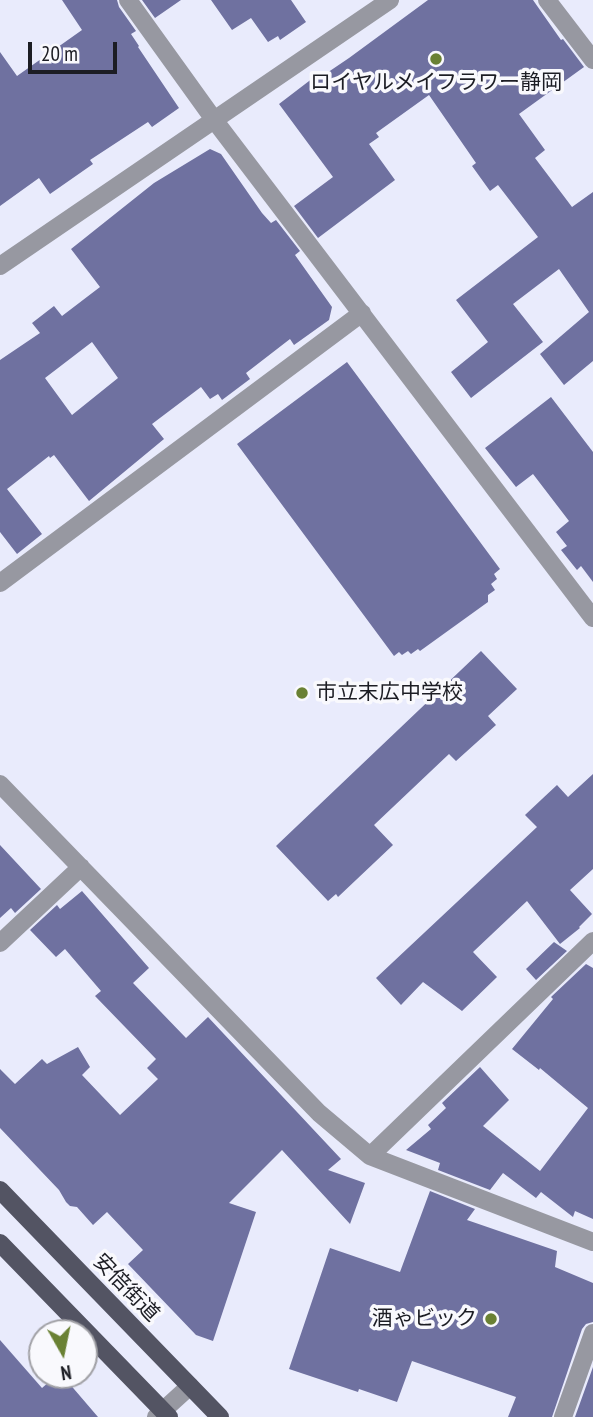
<!DOCTYPE html>
<html>
<head>
<meta charset="utf-8">
<style>
	body { margin:0 }
	#map { position:relative; width:593px; height:1417px; overflow:hidden; background:#e9ebfc; font-family:"PT Sans Narrow",sans-serif }
	canvas { display:block }
	.north { position:absolute; left:28px; top:1319px; width:70px; height:70px; box-sizing:border-box; background:#f9f9fd; border:2px solid #a1a1a6; border-radius:50%; rotate:171deg; font-size:19px; font-weight:700; line-height:28px; text-align:center; color:#1c1d24 }
	.north::after { content:''; display:block; margin:auto; width:24px; height:32px; background:#6a8134; clip-path:polygon(50% 0,100% 100%,50% 72%,0 100%) }
	.scale { position:absolute; left:28px; top:42px; width:89px; height:32px; box-sizing:border-box; border:4px solid #1c1d24; border-top:0; padding-left:9px; font-size:21px; line-height:24px; white-space:nowrap; color:#1c1d24; -webkit-text-stroke:5px #f9f9fd; paint-order:stroke }
</style>
</head>
<body>
<div id="map">
<canvas width="593" height="1417"></canvas>
<div class="north">N</div>
<div class="scale">20 m</div>
</div>
<script>
const c = document.querySelector('canvas').getContext('2d');
c.lineJoin = 'round';
function paint(path, color) {
  c.fillStyle = color;
  c.fill(path, 'evenodd');
}
function toPath(rows) {
  const path = new Path2D();
  for (const r of rows) {
    path.moveTo(r[0], r[1]);
    for (let i = 2; i < r.length; i += 2) path.lineTo(r[i], r[i + 1]);
  }
  return path;
}
function trace(path, color, width, dash) {
  c.strokeStyle = color;
  c.lineWidth = width;
  c.lineCap = dash ? 'butt' : 'round';
  c.setLineDash(dash || []);
  c.stroke(path);
}
function drawText(font, color, halo, rows, align = 'center') {
  c.font = font + ' "PT Sans Narrow","Noto Sans JP",sans-serif';
  c.lineWidth = 7;
  c.setLineDash([]);
  c.textBaseline = 'middle';
  c.strokeStyle = halo;
  c.fillStyle = color;
  for (const [text, x, y, turn = 0] of rows) {
    c.save();
    c.translate(x, y);
    c.rotate((+turn || 0) * Math.PI / 180);
    c.textAlign = isNaN(turn) ? turn : align;
    if (halo) c.strokeText(text, 0, 0);
    c.fillText(text, 0, 0);
    c.restore();
  }
}
const building = toPath([
	[62,0,117,0,119,7,136,31,131,34,139,46,138,47,179,108,152,127,148,122,90,160,93,164,50,194,39,178,0,206,0,52,17,76,82,30],
	[142,0,181,0,155,18],
	[211,0,291,0,306,22,280,40,278,36,268,42,251,18,232,30],
	[428,0,533,0,561,40,563,39,584,67,519,114,545,150,535,158,572,207,593,192,593,361,564,385,540,354,589,312,559,269,513,304,543,342,471,398,451,372,488,342,456,300,538,237,498,185,490,191,472,166,476,163,429,95,376,133,379,137,369,144,395,180,318,238,294,206,333,177,279,104,313,78,315,81,349,58],
	[210,149,221,154,262,213,271,223,276,220,300,251,295,255,332,307,329,320,294,345,290,339,246,373,250,379,222,400,218,394,210,399,201,387,152,424,164,439,89,501,54,455,50,458,49,456,7,489,42,534,17,554,0,532,0,360,40,333,32,323,54,306,62,316,100,287,71,249,154,183],
	[92,342,118,378,72,415,45,378],
	[347,362,500,569,494,574,497,579,491,584,495,590,488,595,488,602,420,651,418,649,411,654,408,651,402,655,399,652,394,656,237,444],
	[551,397,593,452,593,582,581,566,577,570,561,550,567,546,556,532,569,521,533,474,516,487,485,448],
	[481,651,517,689,488,716,496,725,456,761,449,754,374,825,393,845,338,897,336,894,328,901,276,846],
	[593,774,593,869,570,890,592,914,579,927,580,928,560,944,527,901,473,952,497,977,462,1011,423,982,401,1005,376,978,537,827,525,815,542,799,557,785,568,797],
	[0,845,41,889,15,913,11,908,0,918],
	[82,891,149,968,133,983,186,1038,208,1017,341,1159,328,1170,365,1183,350,1224,282,1150,229,1203,256,1212,213,1341,196,1335,128,1264,143,1250,107,1212,93,1225,77,1207,70,1206,66,1202,59,1190,0,1128,0,1069,15,1084,42,1059,47,1064,78,1047,90,1067,82,1075,120,1115,158,1079,147,1068,156,1059,95,996,101,991,65,949,56,957,30,930,57,905,60,909],
	[554,942,567,951,536,980,526,969],
	[586,964,593,968,593,1219,575,1211,573,1217,541,1192,536,1198,503,1173,490,1190,438,1170,440,1163,406,1150,431,1129,428,1125,446,1108,442,1103,480,1067,509,1100,483,1126,540,1171,588,1108,540,1068,539,1070,512,1049,553,999,551,997],
	[430,1191,475,1209,467,1220,557,1251,555,1267,593,1283,593,1322,586,1324,582,1329,552,1417,508,1417,516,1397,412,1361,397,1402,359,1389,358,1392,289,1369,330,1248,400,1272],
	[0,1340,42,1388,57,1375,62,1375,98,1417,0,1417],
	[593,1367,593,1417,575,1417]
]);
const street = toPath([
	[128,0,215,121,593,618],
	[547,0,593,60],
	[0,266,390,0],
	[0,583,362,313],
	[0,784,319,1113,370,1156,593,1242],
	[0,943,81,867],
	[370,1156,593,941],
	[156,1417,190,1386],
	[563,1417,593,1333]
]);
const primary = toPath([
	[0,1190,220,1417],
	[0,1243,169,1417]
]);
const markers = [
	[436,59,7,"#6a8134"],
	[302,693,7,"#6a8134"],
	[491,1319,7,"#6a8134"]
];
const poiNames = [
	["ロイヤルメイフラワー静岡",436,83],
	["市立末広中学校",316,693,"left"],
	["酒ゃビック",477,1319,"right"]
];
const streetNames = [
	["安倍街道",126,1288,46]
];
paint(building, '#6f71a0');
trace(street, '#9798a1', 18);
trace(primary, '#535463', 18);
for (const [x, y, r, color] of markers) {
  const dot = new Path2D();
  dot.arc(x, y, r, 0, 2 * Math.PI);
  c.fillStyle = color;
  c.fill(dot);
  trace(dot, '#f9f9fd', 2.5);
}
drawText('21px', '#1c1d24', '#f9f9fd', poiNames);
drawText('21px', '#1c1d24', '#f9f9fd', streetNames);
</script>
</body>
</html>
